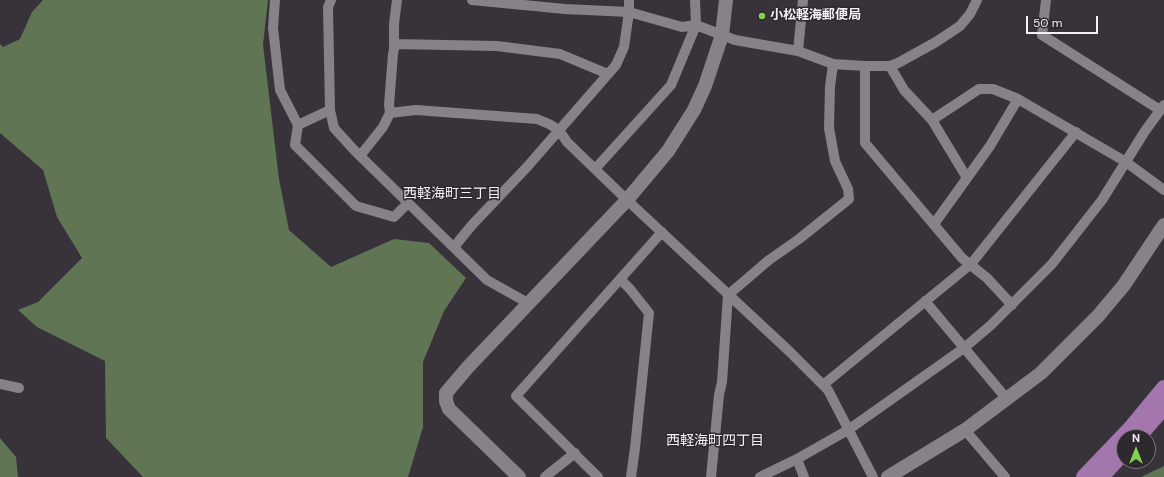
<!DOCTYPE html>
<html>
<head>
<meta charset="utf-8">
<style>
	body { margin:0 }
	#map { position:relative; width:1164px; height:477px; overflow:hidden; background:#38323a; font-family:"DM Sans",sans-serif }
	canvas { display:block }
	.north { position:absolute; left:1116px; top:429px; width:40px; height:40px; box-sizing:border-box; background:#2e282f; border:1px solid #7d787e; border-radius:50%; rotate:0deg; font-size:11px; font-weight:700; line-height:16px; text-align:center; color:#f3eff4 }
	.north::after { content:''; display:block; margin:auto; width:14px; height:18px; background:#82d04f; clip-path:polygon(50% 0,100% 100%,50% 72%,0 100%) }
	.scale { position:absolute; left:1026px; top:16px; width:72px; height:18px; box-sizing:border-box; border:2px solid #f3eff4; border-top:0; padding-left:5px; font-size:12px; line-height:14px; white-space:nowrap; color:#f3eff4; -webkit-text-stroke:3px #2e282f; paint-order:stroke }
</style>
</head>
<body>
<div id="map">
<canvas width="1164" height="477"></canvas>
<div class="north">N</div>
<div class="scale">50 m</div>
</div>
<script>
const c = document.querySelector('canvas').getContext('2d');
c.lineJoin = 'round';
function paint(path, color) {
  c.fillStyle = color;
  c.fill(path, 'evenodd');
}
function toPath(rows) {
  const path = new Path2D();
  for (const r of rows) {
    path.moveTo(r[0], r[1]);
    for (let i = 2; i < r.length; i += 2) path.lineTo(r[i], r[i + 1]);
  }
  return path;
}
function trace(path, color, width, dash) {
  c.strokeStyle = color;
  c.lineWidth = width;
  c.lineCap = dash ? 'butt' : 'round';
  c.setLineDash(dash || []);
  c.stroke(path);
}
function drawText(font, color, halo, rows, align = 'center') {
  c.font = font + ' "DM Sans","Noto Sans JP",sans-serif';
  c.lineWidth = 3;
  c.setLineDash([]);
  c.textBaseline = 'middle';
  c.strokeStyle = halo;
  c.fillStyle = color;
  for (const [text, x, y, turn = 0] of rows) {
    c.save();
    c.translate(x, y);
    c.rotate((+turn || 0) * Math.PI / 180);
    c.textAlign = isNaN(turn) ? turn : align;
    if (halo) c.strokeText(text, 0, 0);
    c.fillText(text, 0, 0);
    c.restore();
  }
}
const forest = toPath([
	[43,0,268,0,263,45,279,179,289,230,331,267,394,239,429,243,466,278,444,311,423,362,423,427,408,477,143,477,106,438,105,361,37,327,18,310,38,302,82,258,57,217,43,170,0,133,0,44,3,47,20,39,32,12],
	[0,438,16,457,18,477,0,477],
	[1164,466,1164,477,1141,477]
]);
const street = toPath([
	[275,0,273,28,280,90,298,125],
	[331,0,328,7,330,110,334,128,355,151,487,280,528,303],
	[472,0,565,9,629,12,682,27,696,25,735,40,798,51,833,64,865,66,890,66,898,63,936,42,960,26,970,14,977,0],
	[1046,0,1042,35,1160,110],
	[394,44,497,46,560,54,608,74],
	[798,51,803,0],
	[865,66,865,143,962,258,987,278,1012,305],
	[890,66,904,90,932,120,979,89,993,89,1018,99,1126,162,1164,190],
	[330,110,298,125,295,145,356,206,394,217,408,203],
	[390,113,416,110,537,119,549,124,559,130,567,142,627,200,789,351,828,390,873,477],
	[932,120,967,178],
	[360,156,383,127,390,113,389,105,393,54,394,49,394,24,397,0],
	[595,169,671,85,696,25,695,0],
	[934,224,990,146,1018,99],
	[454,247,472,225,527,167,616,65,624,47,629,12,629,0],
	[620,279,630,289,649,313,635,448,631,477],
	[925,301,1006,398],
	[0,384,19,388],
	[823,385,971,264,1076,132],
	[965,430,1005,477],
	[797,459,804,477],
	[545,477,575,453],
	[598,477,516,396,662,232],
	[711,477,719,395,722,382,728,295,769,260,799,239,849,199,848,189,835,161,829,128,830,87,833,64],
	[760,477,797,459,848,430,964,348,991,325,1052,264,1102,200,1145,131,1164,105]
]);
const secondary = toPath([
	[519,477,449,409,446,401,446,393,468,367,627,200,668,151,694,110,705,86,722,35,726,0],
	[888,477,965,430,1041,373,1098,316,1124,285,1164,225]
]);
const primary = toPath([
	[1138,437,1164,407],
	[1084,477,1130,429,1164,388],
	[1101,477,1124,452]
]);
const markers = [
	[762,16,4,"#82d04f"]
];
const poiNames = [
	["小松軽海郵便局",770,16]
];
const neighbourhoodNames = [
	["西軽海町三丁目",452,194],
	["西軽海町四丁目",715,441]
];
paint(forest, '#5f7554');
trace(street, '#878189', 10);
trace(secondary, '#878189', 14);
trace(primary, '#a376ad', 16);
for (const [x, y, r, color] of markers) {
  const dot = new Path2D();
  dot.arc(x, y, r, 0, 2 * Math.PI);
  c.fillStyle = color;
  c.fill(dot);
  trace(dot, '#2e282f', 1.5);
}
drawText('bold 13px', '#f3eff4', '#2e282f', poiNames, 'left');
drawText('14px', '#f3eff4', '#2e282f', neighbourhoodNames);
</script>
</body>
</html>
